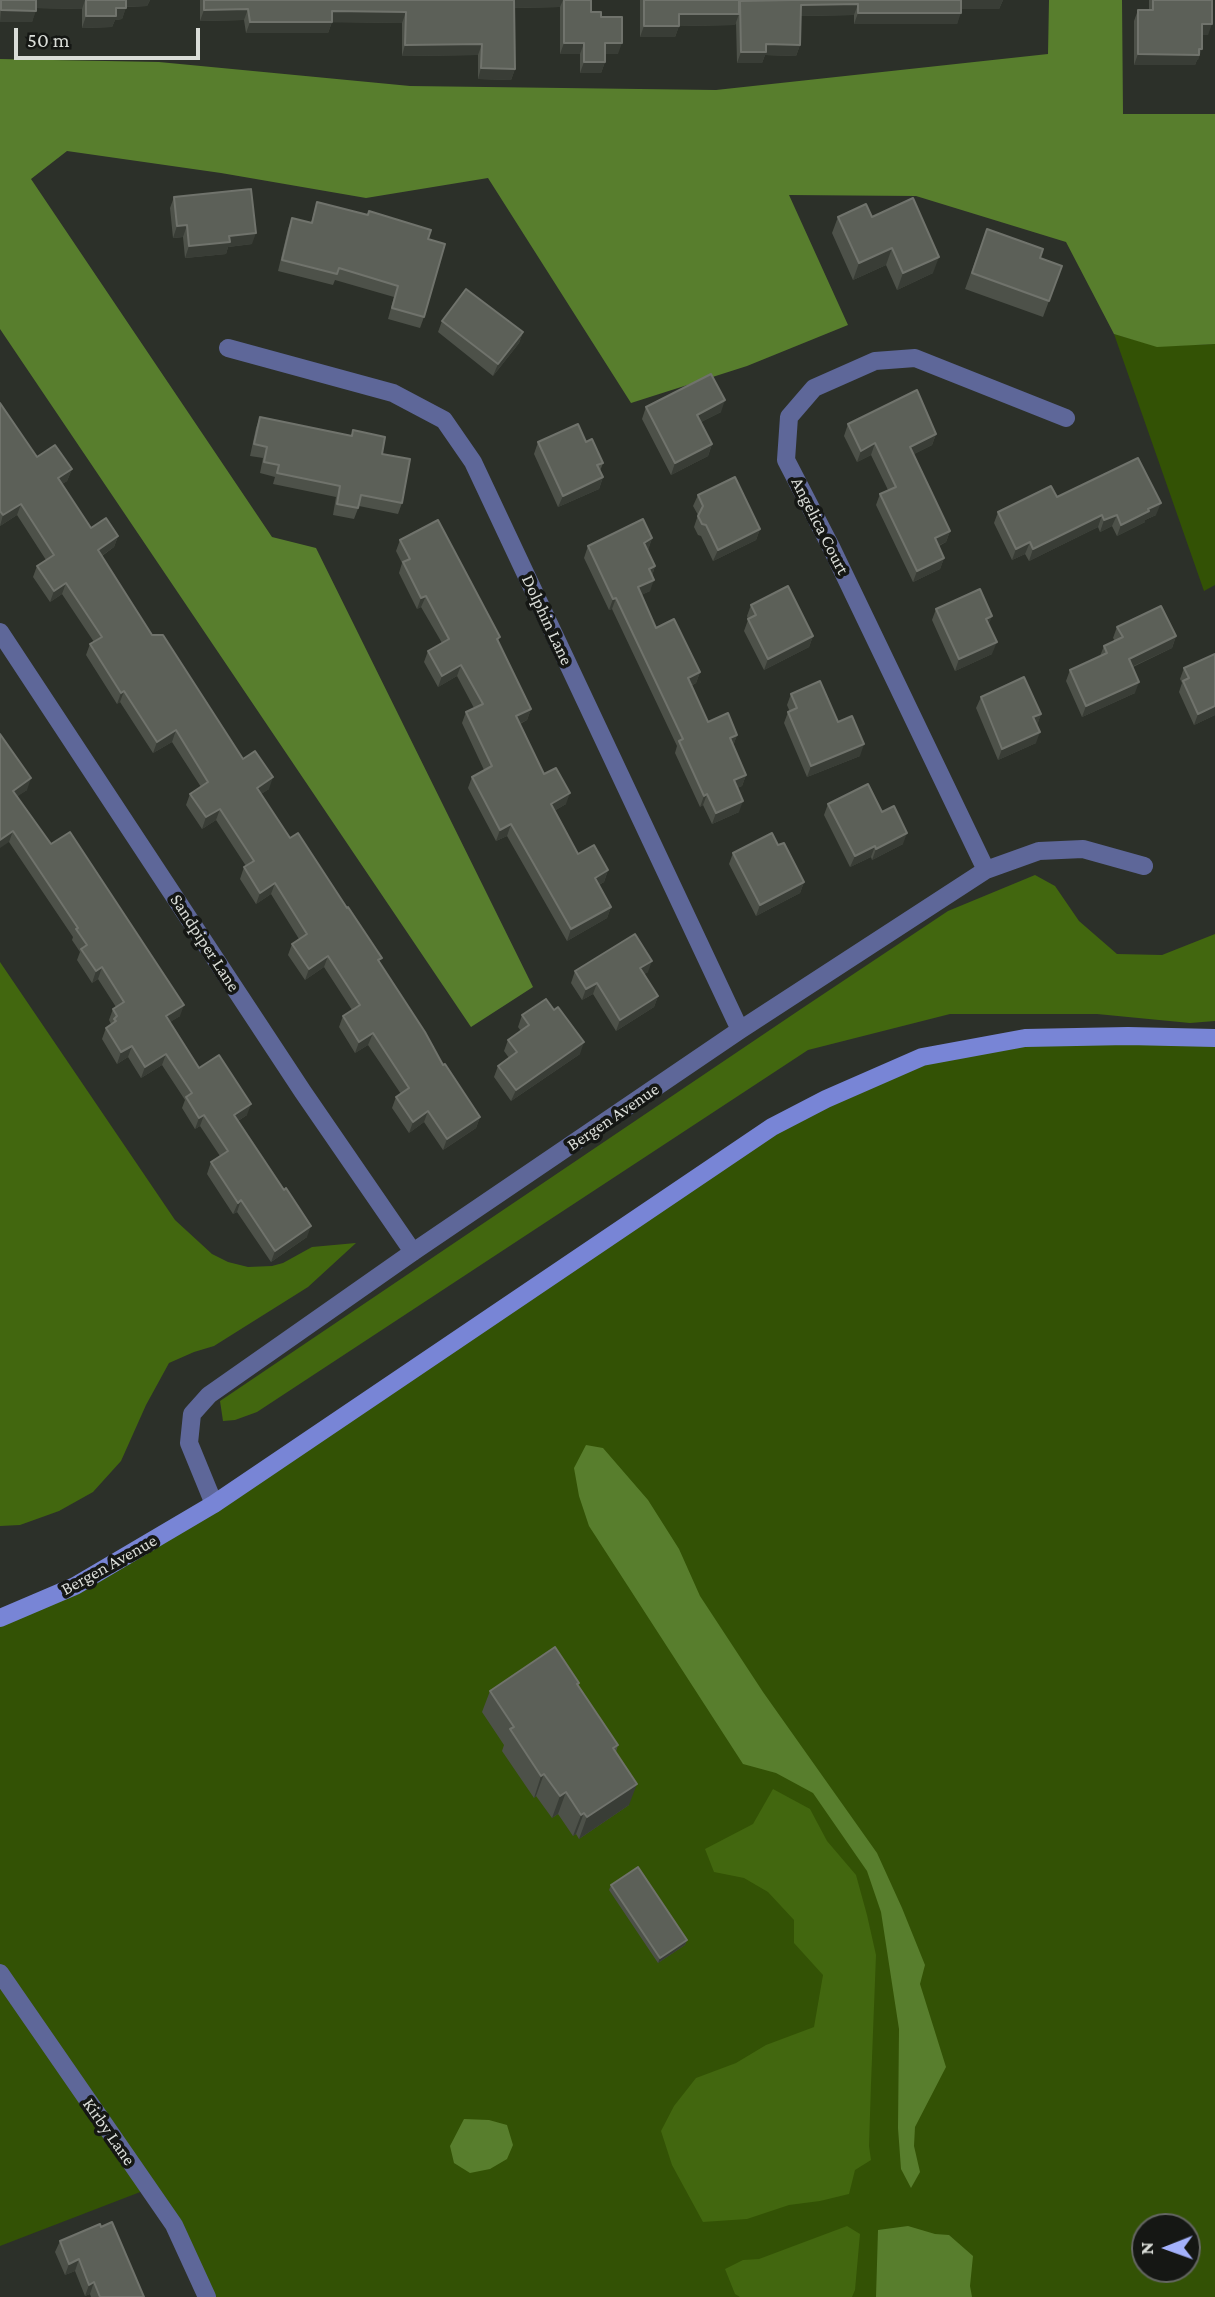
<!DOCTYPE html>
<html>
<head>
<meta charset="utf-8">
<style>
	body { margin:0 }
	#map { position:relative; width:1215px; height:2297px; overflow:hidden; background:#2c3029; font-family:"Crimson Pro",serif }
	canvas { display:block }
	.north { position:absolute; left:1131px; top:2213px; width:70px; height:70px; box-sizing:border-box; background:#151714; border:2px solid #646662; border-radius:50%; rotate:269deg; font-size:19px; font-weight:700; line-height:28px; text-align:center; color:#daddd8 }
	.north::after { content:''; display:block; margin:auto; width:24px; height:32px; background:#a4b2fc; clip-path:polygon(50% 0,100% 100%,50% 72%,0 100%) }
	.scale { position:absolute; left:14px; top:28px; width:186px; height:32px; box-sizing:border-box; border:4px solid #daddd8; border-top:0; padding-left:9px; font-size:21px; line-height:24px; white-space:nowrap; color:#daddd8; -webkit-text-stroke:5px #151714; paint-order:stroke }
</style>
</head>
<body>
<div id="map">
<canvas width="1215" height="2297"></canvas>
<div class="north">N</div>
<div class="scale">50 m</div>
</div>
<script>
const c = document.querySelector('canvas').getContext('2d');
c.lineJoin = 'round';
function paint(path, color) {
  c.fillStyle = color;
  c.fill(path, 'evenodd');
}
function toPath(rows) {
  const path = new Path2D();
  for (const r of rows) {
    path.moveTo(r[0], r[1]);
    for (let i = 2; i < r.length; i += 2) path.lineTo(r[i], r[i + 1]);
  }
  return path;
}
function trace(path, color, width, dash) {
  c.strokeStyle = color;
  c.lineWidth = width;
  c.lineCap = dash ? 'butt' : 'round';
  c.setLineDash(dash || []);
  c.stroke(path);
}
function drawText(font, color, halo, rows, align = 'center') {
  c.font = font + ' "Crimson Pro",serif';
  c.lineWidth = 7;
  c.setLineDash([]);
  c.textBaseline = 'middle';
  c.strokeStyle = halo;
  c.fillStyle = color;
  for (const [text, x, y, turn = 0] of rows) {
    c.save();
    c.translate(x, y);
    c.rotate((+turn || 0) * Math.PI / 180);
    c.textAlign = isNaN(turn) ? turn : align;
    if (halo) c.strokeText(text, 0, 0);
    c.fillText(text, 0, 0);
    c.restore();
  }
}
const green = toPath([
	[1114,334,1157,346,1215,344,1215,585,1204,591],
	[1025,1038,1215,1038,1215,2297,207,2297,148,2189,0,2246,0,1618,75,1586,772,1127,922,1057],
	[1145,2227,1187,2227,1187,2269,1145,2269]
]);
const forest = toPath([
	[1035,875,1055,886,1079,921,1117,954,1162,955,1215,934,1215,1021,1190,1023,1097,1014,950,1014,808,1050,257,1412,235,1420,223,1421,220,1401,801,1009,948,911],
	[0,962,175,1220,212,1254,228,1262,248,1267,272,1266,283,1263,312,1247,356,1243,308,1287,214,1346,194,1352,169,1363,146,1405,121,1461,93,1492,59,1511,20,1525,0,1526],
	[773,1789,810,1809,827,1841,856,1875,867,1915,876,1955,871,2084,869,2146,871,2160,855,2170,849,2194,820,2201,789,2205,747,2219,703,2222,672,2165,661,2131,674,2106,696,2078,736,2063,766,2045,814,2027,823,1975,794,1943,794,1920,768,1892,744,1878,714,1872,705,1849,753,1824],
	[847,2226,860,2234,855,2290,852,2297,740,2297,735,2294,725,2269,743,2260,759,2259]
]);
const water = toPath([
	[1049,0,1122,0,1123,114,1215,114,1215,344,1157,347,1114,334,1066,242,916,196,789,195,848,325,747,366,631,403,488,178,366,198,221,173,67,151,31,179,272,537,316,548,533,987,471,1027,0,329,0,59,159,62,410,86,716,90,1048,54],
	[586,1445,603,1448,648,1500,679,1549,700,1596,763,1692,877,1853,902,1908,925,1965,920,1984,946,2067,915,2127,914,2146,920,2172,911,2188,901,2169,898,2128,899,2029,881,1912,867,1871,813,1793,776,1773,743,1764,589,1526,579,1496,574,1468],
	[464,2119,489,2120,507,2125,513,2145,507,2159,490,2169,470,2173,454,2163,450,2146],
	[908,2226,935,2234,949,2235,973,2256,970,2286,972,2297,876,2297,878,2230]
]);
const street = toPath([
	[228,348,393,393,444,420,473,462,740,1030],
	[0,632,303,1092,413,1252],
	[986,870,831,547,786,460,789,417,814,388,875,361,915,358,1066,418],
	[214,1504,189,1443,192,1414,209,1395,413,1252,740,1030,986,870,1039,851,1083,849,1144,866],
	[0,1973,174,2225,207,2297]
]);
const secondary = toPath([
	[0,1618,75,1586,214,1504,772,1127,826,1099,922,1057,1025,1038,1128,1036,1215,1038]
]);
const wall = toPath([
	[0,0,150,0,147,6,126,7,122,19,115,20,112,27,82,28,82,9,36,8,32,22,0,22],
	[200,0,591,0,591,12,601,17,618,54,605,54,605,62,601,73,580,73,580,54,560,54,560,7,514,8,515,69,511,80,478,79,478,55,402,56,402,23,332,22,328,33,246,33,244,20,200,21],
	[640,0,739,0,739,4,740,1,787,0,1003,0,999,9,961,9,957,24,854,24,854,15,801,16,800,45,796,56,765,55,762,63,737,63,736,22,735,25,679,26,675,37,640,37],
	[1149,0,1212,0,1208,35,1202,35,1198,60,1197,60,1195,65,1134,65,1134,21,1138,10,1149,10],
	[174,197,252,244,228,247,226,254,185,258,183,237,173,238,170,208],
	[317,202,428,239,424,317,420,328,388,319,394,297,335,280,333,285,278,271,288,229,292,218,311,223],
	[838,217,872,217,933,273,897,290,886,265,853,280,832,233],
	[987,229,1040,258,1062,266,1043,317,965,289],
	[442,321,523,332,519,343,493,376,438,332],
	[0,403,37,457,72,469,67,481,62,484,91,528,118,536,114,547,102,556,152,635,243,759,269,789,261,794,290,838,380,963,443,1065,480,1117,476,1128,443,1150,424,1122,409,1133,392,1108,396,1097,401,1094,368,1045,355,1053,339,1027,343,1016,352,1010,324,967,305,980,288,955,292,944,299,939,271,894,256,904,240,879,244,867,246,866,216,820,202,829,186,805,190,794,201,787,172,742,153,753,120,702,117,704,86,655,90,644,94,642,62,594,50,602,33,577,37,566,46,560,17,515,0,526],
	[646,407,721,412,701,422,712,444,708,456,671,475,642,419],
	[260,417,351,436,353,430,382,454,402,503,398,514,359,506,354,519,333,515,336,497,273,484,275,477,260,473,263,458,250,456,256,428],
	[848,424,936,434,932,445,914,454,950,531,946,542,939,546,944,558,940,569,913,582,876,505,880,494,888,490,871,455,857,462,844,436],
	[538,442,586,442,603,463,600,471,603,477,599,489,558,507,534,454],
	[698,495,760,529,756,540,713,561,701,536,698,535,694,527,698,515,693,506],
	[1057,497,1156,515,1145,520,1145,522,1117,536,1112,526,1100,532,1098,527,1029,561,1025,554,1012,560,994,523,998,512],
	[652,538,648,550,655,566,652,576,650,591,641,595,656,628,700,672,696,683,691,686,708,722,737,735,733,746,746,775,742,786,737,788,739,812,712,824,703,805,700,807,675,753,677,746,612,609,609,610,584,558,588,546],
	[400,540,500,637,498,641,531,709,527,720,520,724,544,774,566,804,554,811,578,854,608,870,604,882,599,885,611,907,607,918,567,941,507,836,496,841,468,788,472,777,484,770,462,723,466,712,474,708,457,676,438,687,424,662,428,651,442,643,421,607,417,609,399,573,402,563,396,551],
	[751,605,813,636,809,647,764,670,744,631,748,620,747,616],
	[936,609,989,626,992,654,955,671,932,620],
	[1117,627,1176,636,1172,648,1133,667,1135,693,1082,717,1066,681,1070,670,1100,656,1104,646,1115,641,1113,638],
	[1215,654,1215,715,1194,725,1179,692,1182,683,1180,679,1184,668],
	[791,694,838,722,860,756,807,777,784,723,788,712,790,712,787,705],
	[981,697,1041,714,1037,725,1036,743,998,760,976,708],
	[0,734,27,790,17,796,51,844,180,1016,170,1022,199,1068,247,1115,238,1121,307,1237,271,1262,237,1212,233,1214,207,1174,211,1162,220,1156,200,1126,195,1129,182,1108,185,1100,162,1065,141,1078,128,1057,117,1064,102,1039,106,1028,111,1024,109,1020,113,1009,116,1007,98,979,92,983,77,960,80,952,72,940,73,937,9,842],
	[828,804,903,844,872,860,871,857,850,867,824,815],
	[778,845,804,882,800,893,756,916,729,864,733,853],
	[575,971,648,972,644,974,658,996,654,1007,616,1031,593,994,582,1000,571,983],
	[522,1015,580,1054,511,1101,494,1077,498,1066,509,1058,504,1051,508,1040,521,1031,518,1027],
	[578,1686,618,1745,616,1752,629,1805,579,1839,576,1834,573,1836,558,1814,552,1818,536,1796,534,1798,502,1751,504,1745,482,1712,490,1691],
	[611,1885,687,1940,685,1945,658,1963,609,1890],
	[60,2241,144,2297,91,2297,90,2294,85,2296,75,2271,65,2275,55,2252]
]);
const shadedWall = toPath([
	[35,0,85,0,82,9,32,8],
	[124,0,150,0,147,6,122,7],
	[513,0,563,0,560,7,510,8],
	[960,0,1003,0,999,9,957,9],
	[858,4,854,15,797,16,801,5],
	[116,8,126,8,122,19,115,20,112,27,82,28,86,16],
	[248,9,244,20,200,21,204,10],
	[1,10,36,11,32,22,0,22],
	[332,11,406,12,402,23,328,22],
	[858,13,961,13,957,24,854,24],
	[679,14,739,14,735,25,679,26,675,37,640,37,644,26],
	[250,22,332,22,328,33,246,33],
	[1202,24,1212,24,1208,35,1198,35],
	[564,43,584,43,580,54,560,54],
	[605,43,622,43,618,54,601,54],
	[482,44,478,55,402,56,405,45],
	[766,44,800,45,796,56,765,55,762,63,737,63,741,52],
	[1199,49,1202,49,1198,60,1197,60,1195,65,1134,65,1138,54],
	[584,62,605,62,601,73,580,73],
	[481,68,515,69,511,80,478,79],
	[187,225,183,237,173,238,177,226],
	[256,233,252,244,228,247,226,254,185,258,189,246,229,236],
	[892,248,886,265,853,280,859,263],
	[939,257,933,273,897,290,903,273],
	[523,332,519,343,493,376,498,364],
	[725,400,721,412,693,426,697,415],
	[936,434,932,445,906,458,910,447],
	[875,443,871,455,857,462,861,451],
	[712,444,708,456,671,475,675,463],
	[72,469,67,481,54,490,58,478],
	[603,477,599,489,558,507,563,496],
	[1161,503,1156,515,1145,520,1145,522,1117,536,1121,525],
	[21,504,17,515,0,526,3,515],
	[1102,515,1098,527,1029,561,1033,549],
	[1117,515,1112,526,1100,532,1104,520],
	[760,529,756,540,713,561,718,550],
	[950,531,946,542,931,549,935,538],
	[118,536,114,547,94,561,98,550],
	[652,538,648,550,640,554,644,543],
	[1030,542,1025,554,1012,560,1016,549],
	[944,558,940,569,913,582,917,571],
	[655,566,651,578,649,569],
	[654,580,650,591,633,599,638,587],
	[66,583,62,594,50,602,54,591],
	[426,596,421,607,417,609,421,598],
	[616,598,612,609,609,610,613,599],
	[992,616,988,627,986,619],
	[813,636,809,647,764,670,768,659],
	[1176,636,1172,648,1125,670,1129,659],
	[997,642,992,654,955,671,959,659],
	[461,665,457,676,438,687,442,676],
	[700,672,696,683,683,689,688,678],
	[1139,682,1135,693,1082,717,1086,706],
	[124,691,120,702,117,704,121,693],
	[1215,706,1215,715,1194,725,1198,714],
	[531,709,527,720,512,727,516,716],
	[1041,714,1037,725,1033,717],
	[176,730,172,742,153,753,157,742],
	[1040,732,1036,743,998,760,1002,749],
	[737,735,733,746,730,738],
	[864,744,860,756,807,777,811,766],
	[746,775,742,786,730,791,734,780],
	[273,777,269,789,253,799,257,788],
	[31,778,27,790,9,802,13,791],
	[570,793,566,804,547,815,551,804],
	[707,794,703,805,700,807,704,796],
	[743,801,739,812,712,824,716,813],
	[220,809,216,820,202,829,206,817],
	[511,824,507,836,496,841,500,830],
	[13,831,9,842,0,848,0,840],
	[907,833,903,844,872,860,876,849],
	[875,846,871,857,850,867,855,856],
	[608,870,604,882,591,889,595,878],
	[804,882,800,893,756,916,760,905],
	[275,883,271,894,256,904,260,893],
	[611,907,607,918,567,941,571,929],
	[328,956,324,967,305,980,309,969],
	[652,961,648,972,636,979,640,968],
	[102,967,98,979,92,983,96,971],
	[597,983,593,994,582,1000,586,989],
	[658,996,654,1007,616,1031,620,1020],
	[184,1005,180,1016,162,1027,166,1016],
	[373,1033,368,1045,355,1053,359,1042],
	[584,1042,580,1054,511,1101,516,1090],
	[132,1046,128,1057,117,1064,121,1052],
	[166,1054,162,1065,141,1078,145,1067],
	[251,1104,247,1115,230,1126,234,1115],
	[428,1111,424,1122,409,1133,413,1122],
	[204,1115,200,1126,195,1129,199,1118],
	[480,1117,476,1128,443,1150,447,1139],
	[241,1200,237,1212,233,1214,238,1203],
	[311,1226,307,1237,271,1262,275,1251],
	[544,1774,536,1796,534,1798,541,1776],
	[637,1784,629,1805,579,1839,587,1817],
	[566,1792,558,1814,552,1818,560,1796],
	[584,1813,576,1834,573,1836,581,1815],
	[687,1940,685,1945,658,1963,660,1958],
	[79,2259,75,2271,65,2275,69,2264],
	[94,2282,90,2294,85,2296,89,2285]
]);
const building = toPath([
	[1,0,36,0,36,11,1,10,1,0],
	[86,0,126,0,126,8,116,8,116,16,86,16,86,0],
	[204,0,514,0,515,69,481,68,482,44,405,45,406,12,332,11,332,22,250,22,248,9,204,10,204,0],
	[564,0,591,0,591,12,601,12,601,17,622,17,622,43,605,43,605,62,584,62,584,43,564,43,564,0],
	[644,0,739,0,739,14,679,14,679,26,644,26,644,0],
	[792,0,961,0,961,13,858,13,858,4,801,5,800,45,766,44,766,52,741,52,740,1,792,0],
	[1153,0,1212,0,1212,24,1202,24,1202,49,1199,49,1199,55,1138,54,1138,10,1153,10,1153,0],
	[251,189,256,233,229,236,230,242,189,246,187,225,177,226,174,197,251,189],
	[913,198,939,257,903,273,892,248,859,263,838,217,866,204,872,217,913,198],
	[317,202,368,215,369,211,431,230,428,239,445,244,424,317,392,308,398,286,339,268,337,274,282,260,292,218,312,223,317,202],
	[987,229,1043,249,1040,258,1062,266,1049,301,972,273,987,229],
	[466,289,523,332,498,364,442,321,466,289],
	[711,374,725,400,697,415,712,444,675,463,646,407,711,374],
	[917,390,936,434,910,447,950,531,935,538,944,558,917,571,880,494,896,487,875,443,861,451,848,424,917,390],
	[0,403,37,457,55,445,72,469,58,478,91,528,106,518,118,536,98,550,152,635,163,635,243,759,255,751,273,777,257,788,290,838,298,833,347,908,348,907,382,958,378,960,425,1032,443,1065,445,1064,480,1117,447,1139,428,1111,413,1122,396,1097,409,1088,373,1033,359,1042,343,1016,360,1005,328,956,309,969,292,944,307,934,275,883,260,893,244,867,254,861,220,809,206,817,190,794,208,782,176,730,157,742,124,691,121,693,90,644,102,637,66,583,54,591,37,566,54,555,21,504,3,515,0,511,0,403],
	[260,417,352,436,353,430,385,437,382,454,410,459,402,503,361,495,358,508,337,504,340,486,277,473,279,465,264,462,267,447,254,444,260,417],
	[578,424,586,442,592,439,603,463,597,465,603,477,563,496,538,442,578,424],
	[1138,458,1161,503,1148,509,1149,511,1121,525,1117,515,1104,520,1102,515,1033,549,1030,542,1016,549,998,512,1051,486,1057,497,1138,458],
	[735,477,760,529,718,550,706,525,702,524,698,516,703,506,698,495,735,477],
	[643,519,652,538,644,543,655,566,649,569,654,580,638,587,656,628,674,619,700,672,688,678,708,722,728,713,737,735,730,738,746,775,734,780,743,801,716,813,707,794,704,796,679,741,683,739,616,598,613,599,588,546,643,519],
	[438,520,500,637,497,639,531,709,516,716,544,774,556,768,570,793,551,804,578,854,594,845,608,870,595,878,611,907,571,929,511,824,500,830,472,777,492,766,466,712,483,704,461,665,442,676,428,651,449,639,426,596,421,598,403,562,410,559,400,540,438,520],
	[788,586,813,636,768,659,748,619,756,615,751,605,788,586],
	[980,589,992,616,986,619,997,642,959,659,936,609,980,589],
	[1161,606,1176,636,1129,659,1139,682,1086,706,1070,670,1107,653,1104,646,1123,637,1117,627,1161,606],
	[1215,654,1215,706,1198,714,1183,681,1189,678,1184,668,1215,654],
	[1024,677,1041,714,1033,717,1040,732,1002,749,981,697,1024,677],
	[820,681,838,722,852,716,864,744,811,766,788,712,797,708,791,694,820,681],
	[0,734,31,778,13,791,51,844,70,832,184,1005,166,1016,199,1068,219,1055,251,1104,234,1115,284,1190,286,1188,311,1226,275,1251,241,1200,238,1203,211,1162,228,1151,204,1115,199,1118,186,1097,192,1093,166,1054,145,1067,132,1046,121,1052,106,1028,116,1021,114,1019,117,1016,113,1009,124,1002,102,967,96,971,81,949,87,945,76,929,78,928,13,831,0,840,0,734],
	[868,784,882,812,894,806,907,833,876,849,875,846,855,856,828,804,868,784],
	[772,833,778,845,784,843,804,882,760,905,733,853,772,833],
	[635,934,652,961,640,968,658,996,620,1020,597,983,586,989,575,971,635,934],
	[546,999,554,1010,558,1007,584,1042,516,1090,498,1066,517,1052,508,1040,529,1025,522,1015,546,999],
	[555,1647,579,1683,577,1684,618,1745,613,1748,637,1784,587,1817,584,1813,581,1815,566,1792,560,1796,544,1774,541,1776,510,1729,514,1727,490,1691,555,1647],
	[638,1867,687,1940,660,1958,611,1885,638,1867],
	[112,2222,144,2297,100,2297,94,2282,89,2285,79,2259,69,2264,60,2241,100,2224,101,2227,112,2222]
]);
const streetNames = [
	["Angelica Court",820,526,63],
	["Dolphin Lane",547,620,65],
	["Sandpiper Lane",205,943,57],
	["Bergen Avenue",613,1117,-34],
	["Bergen Avenue",109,1565,-29],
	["Kirby Lane",109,2132,55]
];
paint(green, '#335205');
paint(forest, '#42670f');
paint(water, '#587e2d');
trace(street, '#5e6799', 18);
trace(secondary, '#7885d6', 18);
paint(wall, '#4d5149');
paint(shadedWall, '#393d36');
paint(building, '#5c6058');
trace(building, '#70736c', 2);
drawText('18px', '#daddd8', '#151714', streetNames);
</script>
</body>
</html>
